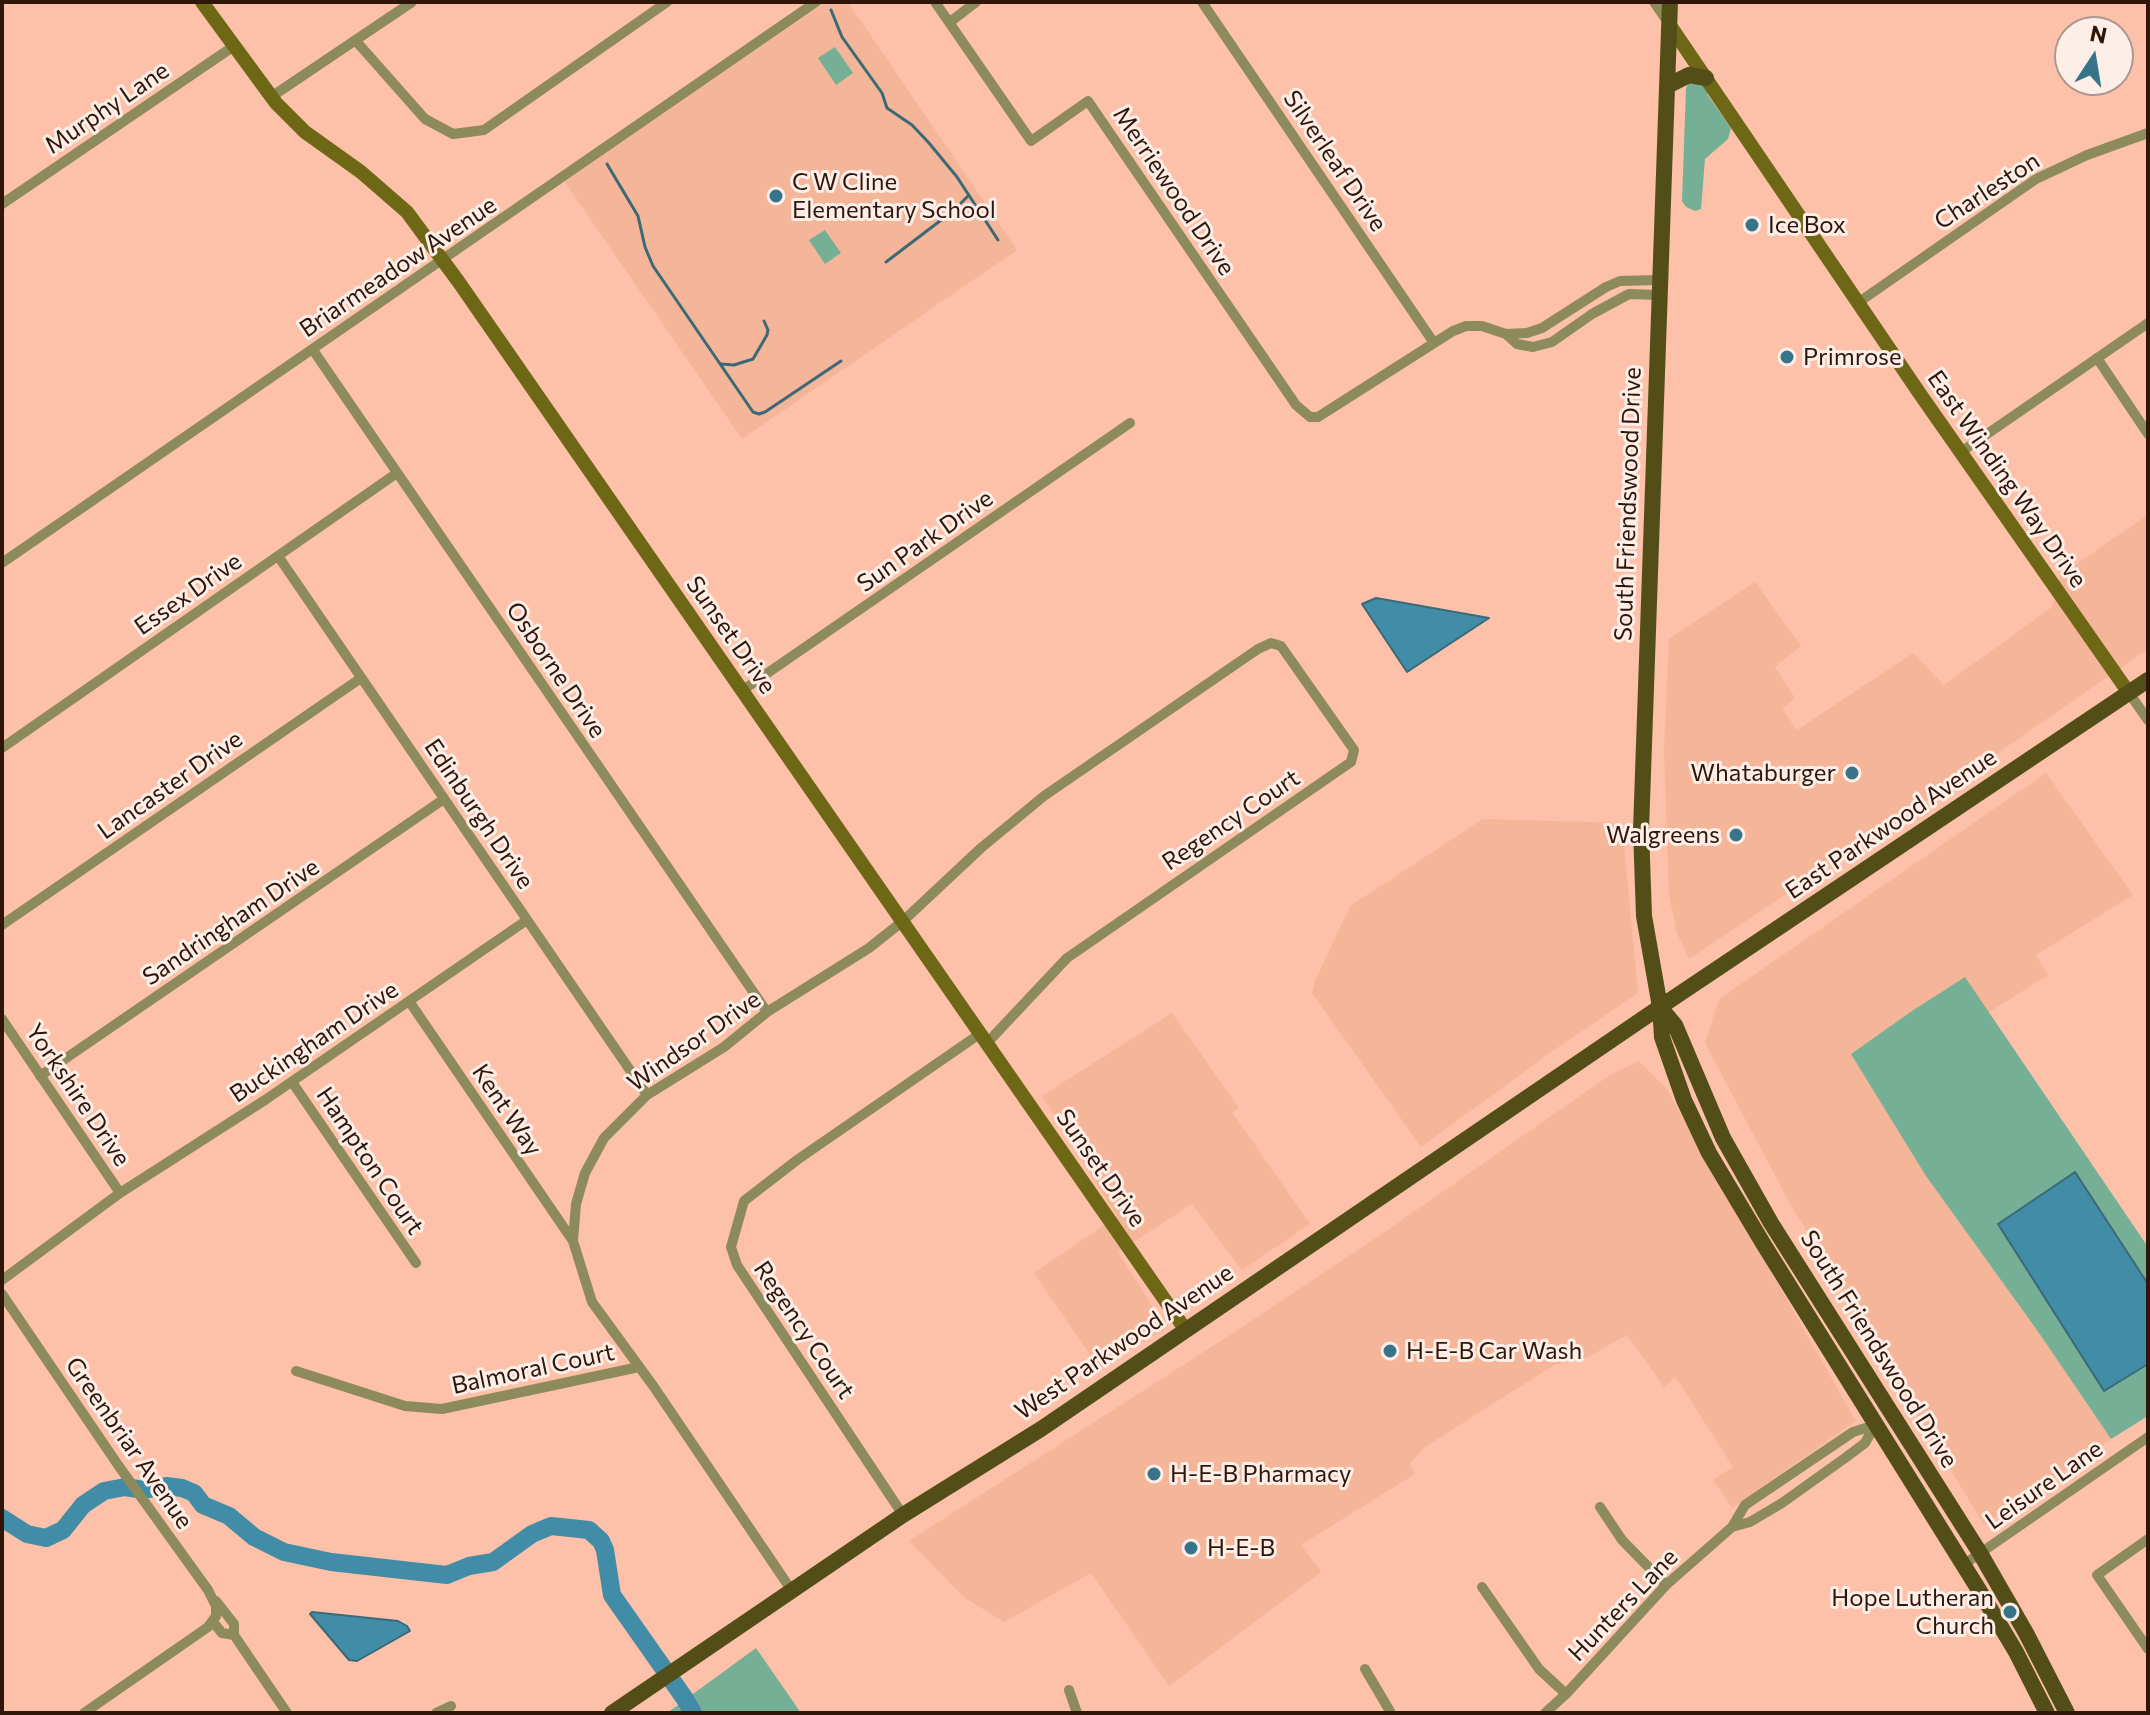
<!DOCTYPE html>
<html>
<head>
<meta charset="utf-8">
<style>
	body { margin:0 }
	#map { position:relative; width:2150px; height:1715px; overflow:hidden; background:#fcc1a8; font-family:Commissioner,sans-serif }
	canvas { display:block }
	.frame { position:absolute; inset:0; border:4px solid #301609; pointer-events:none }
	.north { position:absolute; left:2054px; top:16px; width:80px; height:80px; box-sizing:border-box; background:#fdeee7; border:2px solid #ab988e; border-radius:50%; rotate:12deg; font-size:22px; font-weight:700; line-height:32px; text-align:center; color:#301609 }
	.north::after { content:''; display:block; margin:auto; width:28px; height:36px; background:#37748a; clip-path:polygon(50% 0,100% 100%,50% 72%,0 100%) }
</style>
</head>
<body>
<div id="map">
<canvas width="2150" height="1715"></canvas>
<div class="frame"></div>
<div class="north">N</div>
</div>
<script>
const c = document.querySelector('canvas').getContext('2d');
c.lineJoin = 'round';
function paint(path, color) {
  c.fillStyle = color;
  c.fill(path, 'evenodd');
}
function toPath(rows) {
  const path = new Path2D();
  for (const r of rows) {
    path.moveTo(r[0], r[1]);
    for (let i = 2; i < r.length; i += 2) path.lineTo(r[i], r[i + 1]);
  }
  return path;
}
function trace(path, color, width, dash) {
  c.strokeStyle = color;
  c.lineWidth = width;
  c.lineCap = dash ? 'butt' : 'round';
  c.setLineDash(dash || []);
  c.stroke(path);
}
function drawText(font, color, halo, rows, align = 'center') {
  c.font = font + ' Commissioner,sans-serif';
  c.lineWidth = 6;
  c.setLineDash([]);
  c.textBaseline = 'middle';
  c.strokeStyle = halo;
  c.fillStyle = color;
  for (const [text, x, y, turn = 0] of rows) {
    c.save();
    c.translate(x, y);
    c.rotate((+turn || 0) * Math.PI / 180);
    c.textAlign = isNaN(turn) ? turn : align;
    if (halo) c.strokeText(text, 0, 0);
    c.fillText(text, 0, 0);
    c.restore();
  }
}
const built = toPath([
	[826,2,848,2,1017,250,742,439,564,181],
	[2148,515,2148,649,1989,759,1689,959,1677,933,1669,895,1664,752,1669,639,1755,582,1801,646,1775,667,1795,698,1782,709,1797,730,1913,653,1944,685,2052,607,2060,575],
	[2046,773,2133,895,2036,955,2048,975,1988,1013,1966,978,1907,1016,1926,1176,2039,1333,2111,1439,1984,1525,1788,1200,1705,1043,1719,999],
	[1483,819,1622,823,1638,993,1557,1048,1421,1147,1312,993,1315,981,1350,906],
	[1172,1013,1239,1108,1232,1112,1310,1224,1242,1270,1192,1204,1118,1252,1166,1328,1099,1368,1034,1273,1117,1216,1042,1096],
	[1639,1061,1666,1088,1856,1421,1732,1508,1713,1480,1733,1467,1681,1385,1675,1377,1664,1387,1627,1335,1588,1357,1554,1365,1425,1447,1409,1464,1415,1474,1301,1545,1321,1572,1169,1686,1091,1573,1004,1622,965,1598,909,1541,1230,1335,1389,1229,1610,1075]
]);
const green = toPath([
	[835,47,853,73,836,85,818,58],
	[1690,81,1701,83,1709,92,1707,94,1731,128,1728,139,1705,159,1701,209,1695,211,1686,207,1682,201,1686,88],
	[825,230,841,253,825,264,809,240],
	[1965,977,2148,1247,2148,1416,2111,1439,2039,1333,1926,1176,1851,1054,1912,1011],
	[756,1648,801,1713,667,1713]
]);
const water = toPath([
	[1376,598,1489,618,1407,672,1362,604,1376,598],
	[2075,1172,2148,1284,2148,1364,2104,1391,1998,1224,2075,1172],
	[312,1612,398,1621,407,1626,410,1631,357,1661,349,1660,310,1614,312,1612]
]);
const stream = toPath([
	[831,10,842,37,882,93,887,108,912,125,929,143,957,177,998,240],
	[607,164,638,216,645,247,653,266,753,412,759,414,765,412,841,361],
	[961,203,969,195],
	[886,262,957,208],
	[721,364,734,365,753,359,767,335,768,330,764,321]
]);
const river = toPath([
	[2,1518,27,1534,46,1538,63,1530,83,1505,104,1491,125,1487,144,1490,166,1486,182,1488,194,1493,203,1505,229,1516,254,1537,284,1552,331,1562,447,1575,469,1566,493,1562,532,1534,551,1526,589,1530,601,1541,605,1550,612,1595,685,1699,693,1713]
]);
const street = toPath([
	[935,2,1031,141,1088,101,1296,405,1310,417,1318,417,1453,331,1466,326,1482,326,1506,334,1517,344,1533,347,1552,342,1592,314,1629,294,1659,295],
	[1202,2,1434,343],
	[1654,2,1669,24],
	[950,22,976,2],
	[356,41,425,119,453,134,484,130,667,2],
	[271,97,412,2],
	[2,204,234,46],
	[1859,302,2036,179,2087,155,2148,133],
	[1506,334,1527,333,1542,328,1606,287,1620,281,1659,280],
	[313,350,767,1012],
	[2097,358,2148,434],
	[1961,452,2148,323],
	[278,556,647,1095],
	[2,563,816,2],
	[743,690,1130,423],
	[2129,693,2148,720],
	[2,748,397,473],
	[2,925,361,678],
	[409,1001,573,1241],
	[2,1019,120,1193],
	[40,1076,444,799],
	[292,1082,416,1263],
	[2,1280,120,1193,265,1100,527,920],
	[2,1294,118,1465,208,1590,216,1606,216,1616,208,1627,84,1713],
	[296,1371,405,1406,442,1409,639,1367],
	[1600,1507,1622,1540,1666,1585],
	[903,1515,737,1265,731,1247,744,1201,797,1160,981,1033],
	[1732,1527,1750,1522,1782,1503,1845,1458,1865,1443,1875,1425],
	[2148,1539,2097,1575,2148,1649],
	[1963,1565,2148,1437],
	[1482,1587,1539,1669,1566,1694],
	[792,1591,654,1387,592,1302,573,1241,576,1204,585,1173,604,1138,647,1095,724,1047,767,1012,869,948,903,921,981,848,1044,796,1258,649,1271,643,1281,646,1354,750,1351,762,1067,958,987,1043],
	[216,1601,234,1624,234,1635,287,1713],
	[213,1622,222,1633,234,1635],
	[1365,1669,1391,1713],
	[1069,1690,1077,1713],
	[436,1713,451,1706],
	[1545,1713,1566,1694,1666,1585,1732,1527,1745,1505,1853,1432,1875,1425]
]);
const secondary = toPath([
	[202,2,276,103,305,132,361,172,407,212,458,281,1185,1329],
	[1669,24,1920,394,2129,693]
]);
const primary = toPath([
	[1670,2,1641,830,1644,916,1660,1007,1662,1037,1684,1100,1709,1153,1764,1245,1979,1590,2016,1652,2047,1713],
	[1667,86,1689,75,1706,78],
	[1660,1007,1675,1025,1723,1138,1771,1223,1980,1553,2026,1633,2067,1713],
	[612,1713,903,1515,1041,1429,1660,1007,2148,680]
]);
const markers = [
	[776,196,8,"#37748a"],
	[1752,225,8,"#37748a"],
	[1787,357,8,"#37748a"],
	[1852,773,8,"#37748a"],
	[1736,835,8,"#37748a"],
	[1390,1351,8,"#37748a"],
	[1154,1474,8,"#37748a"],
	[1191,1548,8,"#37748a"],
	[2010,1612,8,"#37748a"]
];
const streetNames = [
	["Murphy Lane",107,108,-34],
	["Silverleaf Drive",1335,161,56],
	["Merriewood Drive",1174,191,56],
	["Charleston",1987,191,-33],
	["Briarmeadow Avenue",398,267,-34],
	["East Winding Way Drive",2007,479,55],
	["South Friendswood Drive",1628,504,-88],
	["Sun Park Drive",925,541,-35],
	["Essex Drive",188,594,-35],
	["Sunset Drive",731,635,55],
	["Osborne Drive",556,670,56],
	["Lancaster Drive",170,785,-35],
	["Edinburgh Drive",479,814,56],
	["Regency Court",1231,820,-34],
	["East Parkwood Avenue",1891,824,-34],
	["Sandringham Drive",231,922,-34],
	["Windsor Drive",694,1041,-35],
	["Buckingham Drive",314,1042,-34],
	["Yorkshire Drive",78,1095,56],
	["Kent Way",507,1110,56],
	["Hampton Court",370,1161,56],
	["Sunset Drive",1101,1168,55],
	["Regency Court",804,1330,56],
	["West Parkwood Avenue",1124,1342,-34],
	["South Friendswood Drive",1879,1349,58],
	["Balmoral Court",533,1369,-12],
	["Greenbriar Avenue",129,1443,55],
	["Leisure Lane",2044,1485,-35],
	["Hunters Lane",1623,1605,-46]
];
const poiNames = [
	["C W Cline",792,182],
	["Elementary School",792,210],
	["Ice Box",1768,225],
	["Primrose",1803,357],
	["Whataburger",1836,773,"right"],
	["Walgreens",1720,835,"right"],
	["H-E-B Car Wash",1406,1351],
	["H-E-B Pharmacy",1170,1474],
	["H-E-B",1207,1548],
	["Hope Lutheran",1994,1598,"right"],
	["Church",1994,1626,"right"]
];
paint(built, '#f5b599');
paint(green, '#75b096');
paint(water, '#418ca6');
trace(water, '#3c6977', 2);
trace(stream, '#3c6977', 3);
trace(river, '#418ca6', 18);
trace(street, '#8d8a5c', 10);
trace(secondary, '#6e6716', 14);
trace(primary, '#534e18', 16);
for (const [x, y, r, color] of markers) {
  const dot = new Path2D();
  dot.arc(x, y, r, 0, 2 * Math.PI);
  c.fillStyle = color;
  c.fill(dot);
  trace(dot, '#fdeee7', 3);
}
drawText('24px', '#301609', '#fdeee7', streetNames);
drawText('24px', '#301609', '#fdeee7', poiNames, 'left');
</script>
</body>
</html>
